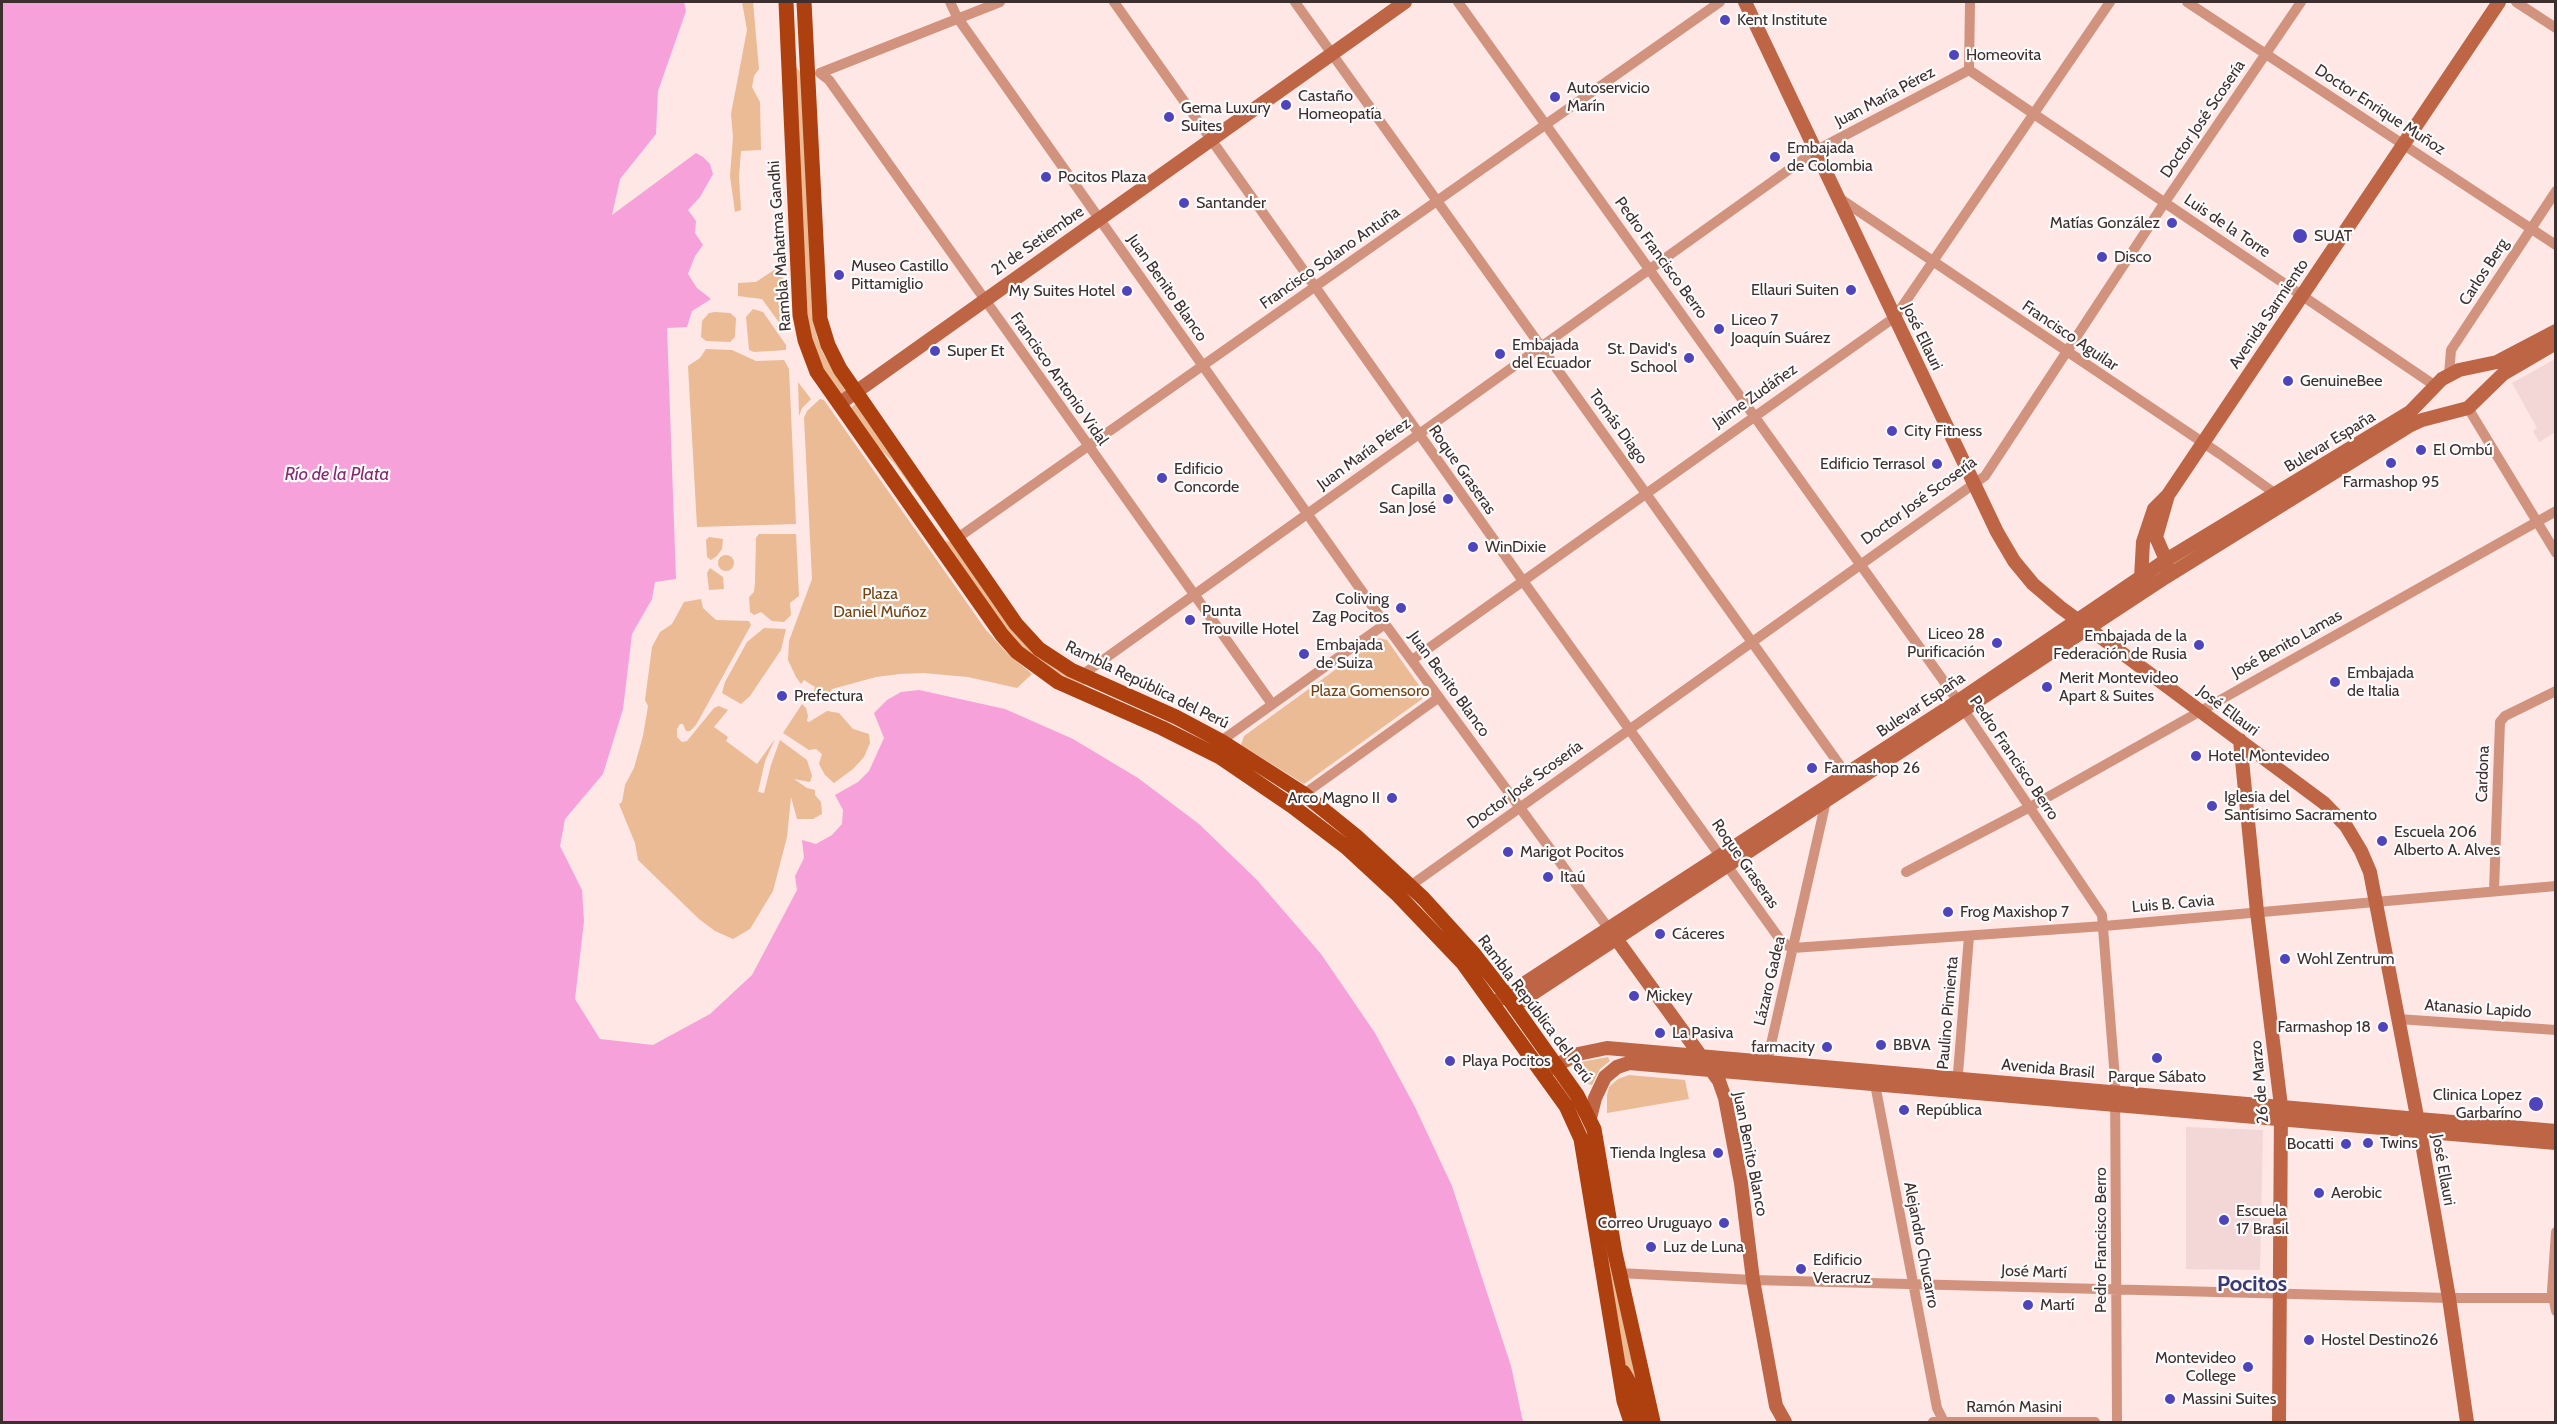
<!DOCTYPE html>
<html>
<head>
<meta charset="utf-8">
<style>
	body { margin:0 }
	#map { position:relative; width:2557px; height:1424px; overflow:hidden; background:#ffe7e6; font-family:Cabin,sans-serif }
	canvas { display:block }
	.frame { position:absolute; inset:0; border:3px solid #3e2f2f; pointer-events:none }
</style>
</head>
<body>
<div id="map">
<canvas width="2557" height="1424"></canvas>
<div class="frame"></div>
</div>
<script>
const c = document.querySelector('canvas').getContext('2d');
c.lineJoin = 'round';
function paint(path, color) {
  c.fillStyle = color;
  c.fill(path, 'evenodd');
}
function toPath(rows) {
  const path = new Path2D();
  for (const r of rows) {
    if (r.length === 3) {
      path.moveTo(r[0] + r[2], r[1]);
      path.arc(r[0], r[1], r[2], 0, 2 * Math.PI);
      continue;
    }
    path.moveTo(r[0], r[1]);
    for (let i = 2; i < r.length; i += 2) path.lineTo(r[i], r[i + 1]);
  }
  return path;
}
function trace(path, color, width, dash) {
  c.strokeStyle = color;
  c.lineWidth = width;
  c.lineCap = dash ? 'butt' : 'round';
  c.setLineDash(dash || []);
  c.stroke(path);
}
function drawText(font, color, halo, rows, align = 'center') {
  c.font = font + ' Cabin,sans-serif';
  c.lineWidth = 4.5;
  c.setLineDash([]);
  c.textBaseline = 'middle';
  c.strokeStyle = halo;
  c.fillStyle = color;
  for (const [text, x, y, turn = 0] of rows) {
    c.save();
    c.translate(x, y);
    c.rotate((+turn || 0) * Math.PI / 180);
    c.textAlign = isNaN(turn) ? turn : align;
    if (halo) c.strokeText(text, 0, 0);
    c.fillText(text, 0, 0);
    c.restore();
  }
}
const built = toPath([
	[2555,359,2555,435,2554,433,2539,442,2533,431,2537,428,2512,383],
	[2186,1127,2263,1130,2260,1270,2186,1269]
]);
const green = toPath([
	[742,2,753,2,759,69,754,76,752,87,760,102,761,150,741,151,739,176,741,210,735,212,730,176,733,137,731,114,747,30],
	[796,67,802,74,813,308,817,337,823,353,846,392,840,398,830,383,806,328],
	[777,268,783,272,786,332,762,299,738,296,738,283,756,282],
	[753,309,763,312,786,345,786,350,754,352,749,350,746,317],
	[715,312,730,313,736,318,735,337,730,342,706,341,701,337,702,321,709,313],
	[706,349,732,350,756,361,784,360,789,369,796,524,697,527,688,366,700,358],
	[798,382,811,399,802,408,799,416],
	[820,399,824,400,986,630,1007,653,1032,674,1017,688,968,677,923,673,900,674,876,677,832,689,829,696,818,703,812,698,815,687,804,680,801,684,796,677,788,660,789,641,812,579,804,418,807,411],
	[855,404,896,462,941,528,894,463,871,440,849,410],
	[759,534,796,534,799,596,790,603,791,615,784,622,772,621,761,612,754,615,750,612,749,597,754,592,755,582,756,538],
	[709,537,723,539,722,549,717,556,711,560,707,557,706,540],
	[945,541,952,542,1043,660,1056,670,1085,684,1084,686,1048,668,1014,641],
	[726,563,8],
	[710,568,723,577,724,589,709,590,707,573],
	[701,599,703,608,716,620,749,621,751,625,696,725,690,731,686,731,683,724,680,724,677,729,677,737,682,742,687,741,714,708,719,706,728,710,714,727,728,737,726,741,757,764,775,739,765,761,758,792,764,793,771,765,780,740,807,760,812,776,810,782,794,779,807,788,815,790,815,795,821,802,822,814,813,819,797,819,791,797,787,837,773,891,750,929,733,939,715,931,699,919,638,860,635,843,619,804,622,802,625,785,634,768,643,736,648,706,645,700,652,647,660,632,672,624,684,602],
	[764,628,786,629,781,650,750,696,741,704,722,693,725,682,747,642],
	[1379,638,1387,640,1423,691,1422,699,1304,784,1241,745,1244,736],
	[802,704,806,708,808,716,807,721,809,722,827,711,839,713,853,729,869,734,870,743,864,757,853,769,834,783,825,775,819,764,822,754,816,749,809,750,783,733],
	[1608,1057,1610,1061,1600,1069,1592,1085,1584,1083,1580,1076,1581,1062],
	[1629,1075,1685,1080,1689,1099,1607,1113,1607,1095,1609,1087,1618,1079],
	[1556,1078,1568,1093,1587,1129,1645,1420,1624,1360,1588,1138,1581,1119]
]);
const water = toPath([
	[2,2,684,2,686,11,658,91,656,134,620,179,612,215,696,153,703,157,710,164,713,174,700,197,688,210,696,221,695,233,703,245,695,256,688,274,697,288,711,299,692,311,687,327,667,328,676,579,655,582,652,599,632,634,623,709,603,774,565,819,560,846,582,890,584,921,575,999,600,1039,653,1045,710,1014,752,975,797,890,795,876,804,858,802,840,816,844,832,835,842,824,843,810,835,795,858,782,869,771,884,738,874,713,887,700,901,692,919,690,1005,709,1073,739,1138,778,1199,824,1257,880,1321,954,1375,1033,1414,1105,1452,1186,1511,1366,1523,1422,2,1422]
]);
const street = toPath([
	[950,2,957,17,1385,624,1609,929],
	[1114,2,1523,581,1779,938,1788,946,1793,948,2104,926,2556,886],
	[1295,2,1849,778],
	[1458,2,1958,701,2102,915,2115,1079,2117,1422],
	[2187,2,2556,245],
	[2516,2,2556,28],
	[1969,70,2434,385],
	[1969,70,1970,2],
	[820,73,829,80,1272,704],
	[820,73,1000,2],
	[1836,196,2220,454,2280,497],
	[2449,375,2451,350,2556,191],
	[2468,408,2556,553],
	[956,539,1720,2],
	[1412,660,1895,317,2110,2],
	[1082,675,1815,151,1969,70],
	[1221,741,1385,624],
	[1304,794,1438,698],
	[1906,872,2030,807,2556,511],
	[1410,886,1985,476,2165,202,2301,2],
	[2494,891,2500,722,2505,716,2556,691],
	[2398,1019,2556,1030],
	[1767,1062,1826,801],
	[1874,1079,1937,1408,1944,1422],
	[1957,1086,1969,936],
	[2556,1232,2552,1291,2556,1311],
	[1619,1273,1753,1280,2449,1298,2556,1298],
	[1933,1422,2095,1422]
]);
const secondary = toPath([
	[1745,2,1997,532,2014,561,2033,584,2060,607,2324,803,2346,826,2361,851,2370,872,2420,1132,2449,1298,2467,1422],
	[839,404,1405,2],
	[2167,570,2166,560,2156,537,2168,495],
	[2141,578,2143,542,2154,509,2168,495,2499,2],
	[2240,740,2257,912,2281,1106,2279,1422],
	[1612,933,1719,1081,1725,1098,1741,1183,1753,1280,1776,1406,1785,1422],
	[1497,1001,1958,701,2166,560,2410,412,2442,379,2459,370,2497,362,2556,331],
	[1514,1006,2166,577,2409,426,2422,420,2468,408,2503,374,2556,343],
	[1547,1070,1578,1054,1607,1048,2556,1131],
	[1590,1118,1595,1098,1605,1077,1617,1067,1629,1063,2556,1143]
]);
const primary = toPath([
	[786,2,800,315,805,340,817,372,1002,635,1017,652,1058,682,1162,728,1220,757,1292,806,1346,847,1398,895,1463,963,1566,1106,1581,1139,1624,1401,1631,1422],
	[804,2,820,319,828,345,840,369,1016,624,1039,649,1071,670,1176,717,1221,741,1304,794,1356,836,1423,898,1474,954,1506,995,1577,1095,1594,1129,1615,1253,1653,1422],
	[1623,1372,1633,1389,1642,1422]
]);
const markers = [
	[1725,20,6,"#4f44bb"],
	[1954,55,6,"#4f44bb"],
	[1555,97,6,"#4f44bb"],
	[1286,105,6,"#4f44bb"],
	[1169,117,6,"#4f44bb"],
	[1775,157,6,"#4f44bb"],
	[1046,177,6,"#4f44bb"],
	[1184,203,6,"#4f44bb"],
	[2172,223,6,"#4f44bb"],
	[2300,236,8,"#4f44bb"],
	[2102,257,6,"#4f44bb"],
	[839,275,6,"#4f44bb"],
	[1851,290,6,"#4f44bb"],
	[1127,291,6,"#4f44bb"],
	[1719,329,6,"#4f44bb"],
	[935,351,6,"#4f44bb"],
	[1500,354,6,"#4f44bb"],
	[1689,358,6,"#4f44bb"],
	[2288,381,6,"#4f44bb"],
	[1892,431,6,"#4f44bb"],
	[2421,450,6,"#4f44bb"],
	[2391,463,6,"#4f44bb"],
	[1937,464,6,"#4f44bb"],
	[1162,478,6,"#4f44bb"],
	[1448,499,6,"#4f44bb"],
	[1473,547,6,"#4f44bb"],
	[1401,608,6,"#4f44bb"],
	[1190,620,6,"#4f44bb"],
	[1997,643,6,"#4f44bb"],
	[2199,645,6,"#4f44bb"],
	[1304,654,6,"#4f44bb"],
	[2335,682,6,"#4f44bb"],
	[2047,687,6,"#4f44bb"],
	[782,696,6,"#4f44bb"],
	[2196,756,6,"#4f44bb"],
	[1812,768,6,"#4f44bb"],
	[1392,798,6,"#4f44bb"],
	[2212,806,6,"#4f44bb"],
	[2382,841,6,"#4f44bb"],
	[1508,852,6,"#4f44bb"],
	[1548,877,6,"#4f44bb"],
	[1948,912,6,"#4f44bb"],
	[1660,934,6,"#4f44bb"],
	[2285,959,6,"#4f44bb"],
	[1634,996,6,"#4f44bb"],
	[2383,1027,6,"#4f44bb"],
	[1660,1033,6,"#4f44bb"],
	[1881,1045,6,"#4f44bb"],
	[1827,1047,6,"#4f44bb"],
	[2157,1058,6,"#4f44bb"],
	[1450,1061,6,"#4f44bb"],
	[2536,1104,8,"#4f44bb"],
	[1904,1110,6,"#4f44bb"],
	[2368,1143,6,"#4f44bb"],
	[2346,1144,6,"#4f44bb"],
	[1718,1153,6,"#4f44bb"],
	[2319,1193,6,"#4f44bb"],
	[2224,1220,6,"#4f44bb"],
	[1724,1223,6,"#4f44bb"],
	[1651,1247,6,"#4f44bb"],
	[1801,1269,6,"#4f44bb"],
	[2028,1305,6,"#4f44bb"],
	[2309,1340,6,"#4f44bb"],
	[2248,1367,6,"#4f44bb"],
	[2170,1399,6,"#4f44bb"]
];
const poiNames = [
	["Kent Institute",1737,20],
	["Homeovita",1966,55],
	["Autoservicio",1567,88],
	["Marín",1567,106],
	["Castaño",1298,96],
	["Homeopatía",1298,114],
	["Gema Luxury",1181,108],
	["Suites",1181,126],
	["Embajada",1787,148],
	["de Colombia",1787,166],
	["Pocitos Plaza",1058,177],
	["Santander",1196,203],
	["Matías González",2160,223,"right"],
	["SUAT",2314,236],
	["Disco",2114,257],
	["Museo Castillo",851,266],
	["Pittamiglio",851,284],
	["Ellauri Suiten",1839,290,"right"],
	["My Suites Hotel",1115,291,"right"],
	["Liceo 7",1731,320],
	["Joaquín Suárez",1731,338],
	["Embajada",1512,345],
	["del Ecuador",1512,363],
	["St. David's",1677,349,"right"],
	["School",1677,367,"right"],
	["Super Et",947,351],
	["GenuineBee",2300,381],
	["City Fitness",1904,431],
	["El Ombú",2433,450],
	["Edificio Terrasol",1925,464,"right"],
	["Edificio",1174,469],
	["Concorde",1174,487],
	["Farmashop 95",2391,482,"center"],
	["Capilla",1436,490,"right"],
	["San José",1436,508,"right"],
	["WinDixie",1485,547],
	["Coliving",1389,599,"right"],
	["Zag Pocitos",1389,617,"right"],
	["Punta",1202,611],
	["Trouville Hotel",1202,629],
	["Liceo 28",1985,634,"right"],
	["Purificación",1985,652,"right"],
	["Embajada de la",2187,636,"right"],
	["Federación de Rusia",2187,654,"right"],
	["Embajada",1316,645],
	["de Suiza",1316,663],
	["Embajada",2347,673],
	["de Italia",2347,691],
	["Merit Montevideo",2059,678],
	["Apart & Suites",2059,696],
	["Prefectura",794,696],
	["Hotel Montevideo",2208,756],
	["Farmashop 26",1824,768],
	["Iglesia del",2224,797],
	["Santísimo Sacramento",2224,815],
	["Arco Magno II",1380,798,"right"],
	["Escuela 206",2394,832],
	["Alberto A. Alves",2394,850],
	["Marigot Pocitos",1520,852],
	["Itaú",1560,877],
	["Frog Maxishop 7",1960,912],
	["Cáceres",1672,934],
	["Wohl Zentrum",2297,959],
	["Mickey",1646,996],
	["Farmashop 18",2371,1027,"right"],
	["La Pasiva",1672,1033],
	["BBVA",1893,1045],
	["farmacity",1815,1047,"right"],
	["Playa Pocitos",1462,1061],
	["Parque Sábato",2157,1077,"center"],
	["Clinica Lopez",2522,1095,"right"],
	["Garbaríno",2522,1113,"right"],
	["República",1916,1110],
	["Twins",2380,1143],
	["Bocatti",2334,1144,"right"],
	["Tienda Inglesa",1706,1153,"right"],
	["Aerobic",2331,1193],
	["Escuela",2236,1211],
	["17 Brasil",2236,1229],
	["Correo Uruguayo",1712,1223,"right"],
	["Luz de Luna",1663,1247],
	["Edificio",1813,1260],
	["Veracruz",1813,1278],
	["Martí",2040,1305],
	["Hostel Destino26",2321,1340],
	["Montevideo",2236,1358,"right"],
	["College",2236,1376,"right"],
	["Massini Suites",2182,1399]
];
const streetNames = [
	["Juan María Pérez",1885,97,-28],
	["Doctor Enrique Muñoz",2380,110,33],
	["Doctor José Scosería",2203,119,-56],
	["Luis de la Torre",2227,226,34],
	["21 de Setiembre",1038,241,-35],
	["Rambla Mahatma Gandhi",780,246,-94],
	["Francisco Solano Antuña",1330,258,-35],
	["Pedro Francisco Berro",1661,258,54],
	["Carlos Berg",2484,272,-57],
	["Juan Benito Blanco",1167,288,55],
	["Avenida Sarmiento",2269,314,-56],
	["Francisco Aguilar",2070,336,34],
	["José Ellauri",1922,337,64],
	["Francisco Antonio Vidal",1059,379,55],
	["Jaime Zudáñez",1755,396,-35],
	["Tomás Diago",1618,427,54],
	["Bulevar España",2330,442,-31],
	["Juan María Pérez",1364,454,-36],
	["Roque Graseras",1462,470,55],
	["Doctor José Scosería",1919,501,-36],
	["José Benito Lamas",2287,644,-29],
	["Juan Benito Blanco",1449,684,54],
	["Rambla República del Perú",1147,685,26],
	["Bulevar España",1921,705,-34],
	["José Ellauri",2228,711,37],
	["Pedro Francisco Berro",2014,758,56],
	["Cardona",2483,774,-88],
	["Doctor José Scosería",1525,785,-36],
	["Roque Graseras",1745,864,55],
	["Luis B. Cavia",2173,904,-5],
	["Lázaro Gadea",1770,981,-77],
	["Rambla República del Perú",1535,1009,53],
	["Atanasio Lapido",2478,1009,4],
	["Paulino Pimienta",1948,1013,-85],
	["Avenida Brasil",2048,1069,5],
	["26 de Marzo",2260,1082,-95],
	["Juan Benito Blanco",1750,1154,79],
	["José Ellauri",2443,1170,80],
	["Pedro Francisco Berro",2101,1240,-90],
	["Alejandro Chucarro",1921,1245,79],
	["José Martí",2034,1272,2],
	["Ramón Masini",2014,1407]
];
const parkNames = [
	["Plaza",880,594],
	["Daniel Muñoz",880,612],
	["Plaza Gomensoro",1370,691]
];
const waterNames = [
	["Río de la Plata",337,475]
];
const districtNames = [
	["Pocitos",2252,1285]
];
paint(built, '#f3d7d6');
paint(green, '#eabb95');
paint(water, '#f6a1d9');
trace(street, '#d2937e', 10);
trace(secondary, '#be6545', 14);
trace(primary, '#ae3f0e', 15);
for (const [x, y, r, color] of markers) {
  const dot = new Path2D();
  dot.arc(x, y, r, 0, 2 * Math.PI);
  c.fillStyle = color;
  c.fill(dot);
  trace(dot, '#fbfbfb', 2);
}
drawText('16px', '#3e2f2f', '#fbfbfb', poiNames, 'left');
drawText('16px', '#3e2f2f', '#fbfbfb', streetNames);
drawText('16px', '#744312', '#fbfbfb', parkNames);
drawText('italic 18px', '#88286e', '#fbfbfb', waterNames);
drawText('bold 22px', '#3a3975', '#fbfbfb', districtNames);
</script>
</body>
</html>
